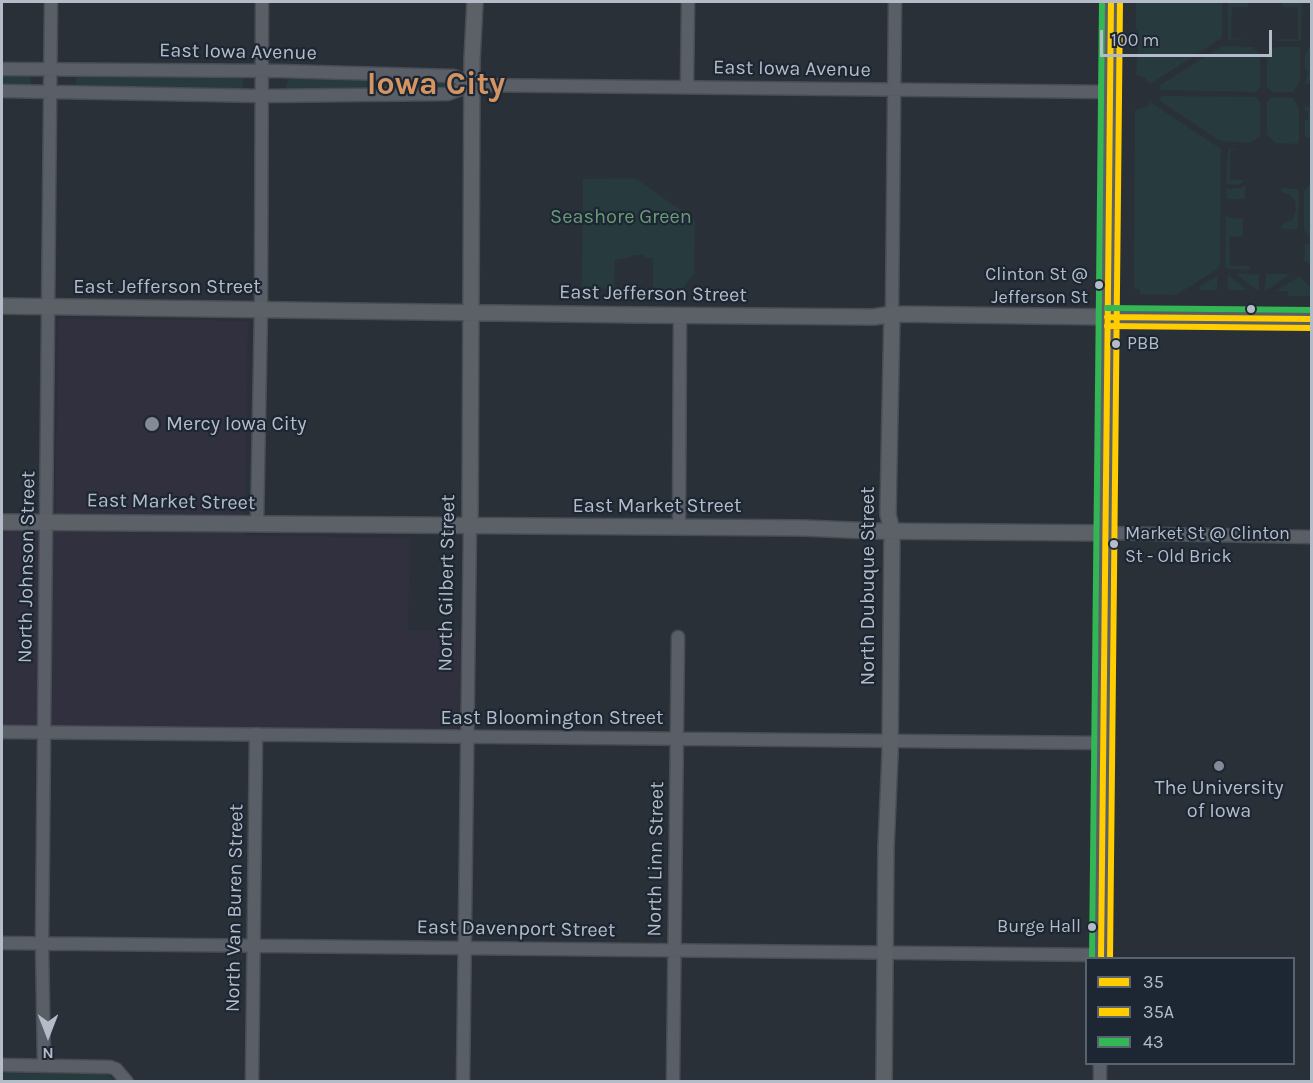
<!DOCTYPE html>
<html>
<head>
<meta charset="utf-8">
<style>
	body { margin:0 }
	#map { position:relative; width:1313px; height:1083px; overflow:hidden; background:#2a3038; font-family:Karla,sans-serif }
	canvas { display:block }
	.frame { position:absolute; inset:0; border:3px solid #b4bcc9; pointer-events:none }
	.legend { position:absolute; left:1085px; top:957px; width:210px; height:108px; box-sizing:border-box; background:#1d2633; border:2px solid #59626f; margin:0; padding:8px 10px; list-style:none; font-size:18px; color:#b4bcc9 }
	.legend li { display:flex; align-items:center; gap:12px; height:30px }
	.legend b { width:30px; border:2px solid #59626f }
	.north { position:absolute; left:18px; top:1005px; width:60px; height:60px; -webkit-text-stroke:4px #1d2633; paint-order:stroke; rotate:180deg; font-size:16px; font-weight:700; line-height:24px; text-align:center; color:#b4bcc9 }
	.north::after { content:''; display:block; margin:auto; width:21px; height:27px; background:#b4bcc9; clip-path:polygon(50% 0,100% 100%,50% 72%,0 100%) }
	.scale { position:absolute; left:1100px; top:30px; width:172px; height:27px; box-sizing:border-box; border:3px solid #b4bcc9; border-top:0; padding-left:8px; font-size:18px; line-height:21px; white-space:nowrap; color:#b4bcc9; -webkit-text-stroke:4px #1d2633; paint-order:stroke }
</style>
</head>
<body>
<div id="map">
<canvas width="1313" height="1083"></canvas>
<div class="frame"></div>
<ul class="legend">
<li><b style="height:8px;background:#ffcd00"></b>35</li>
<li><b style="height:8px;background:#ffcd00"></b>35A</li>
<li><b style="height:8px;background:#33b654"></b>43</li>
</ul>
<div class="north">N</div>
<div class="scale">100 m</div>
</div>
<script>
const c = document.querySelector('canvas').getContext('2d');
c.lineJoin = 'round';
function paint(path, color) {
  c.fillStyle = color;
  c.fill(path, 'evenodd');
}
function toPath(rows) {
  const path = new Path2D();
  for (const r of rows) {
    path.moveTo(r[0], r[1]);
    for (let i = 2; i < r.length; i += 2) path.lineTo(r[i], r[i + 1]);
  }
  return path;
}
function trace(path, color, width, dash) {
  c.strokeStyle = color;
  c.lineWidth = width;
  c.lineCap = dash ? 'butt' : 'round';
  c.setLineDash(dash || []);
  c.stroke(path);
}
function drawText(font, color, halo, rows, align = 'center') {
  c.font = font + ' Karla,sans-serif';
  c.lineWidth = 4.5;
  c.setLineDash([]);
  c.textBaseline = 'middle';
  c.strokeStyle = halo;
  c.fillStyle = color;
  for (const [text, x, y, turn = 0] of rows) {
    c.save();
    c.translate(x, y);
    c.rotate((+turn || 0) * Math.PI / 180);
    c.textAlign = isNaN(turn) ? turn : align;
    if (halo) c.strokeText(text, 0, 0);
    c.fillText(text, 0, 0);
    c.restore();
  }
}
const medical = toPath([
	[58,318,248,321,245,535,410,538,408,630,461,631,459,733,2,726,2,527,55,527]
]);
const green = toPath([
	[1136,2,1222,2,1222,38,1150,84,1144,77,1136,75,1139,29,1136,29],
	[1228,2,1248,2,1248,7,1232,7,1231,38,1256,41,1228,39],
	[1282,2,1302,2,1301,41,1274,41,1281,39,1298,39,1298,8,1282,7],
	[1311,44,1311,83,1305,84,1308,71,1305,70,1305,54],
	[1222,46,1252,47,1260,53,1260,87,1255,92,1161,90,1160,85],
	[1279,47,1300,47,1300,82,1293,92,1272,92,1267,87,1267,57,1272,49],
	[2,75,31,75,31,87,2,88],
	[79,75,241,77,243,79,243,86,240,90,76,87,76,76],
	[289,78,447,79,451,80,453,86,451,91,287,90,286,86],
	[1161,96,1256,97,1260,102,1260,136,1251,143,1220,141,1160,101],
	[1272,97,1293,98,1299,108,1299,141,1297,144,1276,143,1267,135,1267,102],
	[1150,102,1221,149,1220,265,1216,270,1176,295,1140,294,1139,289,1134,289,1135,110,1146,107],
	[1305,107,1311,107,1311,139,1305,137,1305,120,1308,120,1308,111,1305,110],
	[1228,149,1238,149,1230,151,1230,180,1245,180,1239,185,1226,184],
	[635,178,695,220,694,273,681,291,644,292,644,288,653,288,653,258,645,258,643,255,632,255,631,257,615,260,614,287,629,288,631,291,582,287,583,179],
	[1311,182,1311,239,1304,230,1304,191],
	[1245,185,1245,199,1227,199,1226,189,1241,188],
	[1282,188,1299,189,1298,229,1282,229,1282,225,1293,219,1296,209,1295,201,1290,195,1282,192],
	[1226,217,1243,219,1243,236,1229,237,1230,266,1250,266,1250,270,1228,269,1225,266],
	[1305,243,1311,245,1311,262,1309,263,1304,261],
	[1235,273,1259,275,1259,291,1255,289],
	[1266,274,1289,274,1285,278,1265,291],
	[1228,275,1248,290,1228,290],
	[1217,276,1217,290,1200,290,1199,287],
	[1300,276,1309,286,1311,296,1288,296,1288,291,1276,291],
	[2,1073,105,1074,113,1079,115,1081,2,1081]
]);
const minor = toPath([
	[2,69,280,71,454,76,472,85],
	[687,87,688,2],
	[2,91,262,96,448,94,472,85,1111,92],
	[892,314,895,2],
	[1107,317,1312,319],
	[257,524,261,309,262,2],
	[679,527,680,315],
	[2,732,1103,743],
	[2,943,1101,955],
	[1101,958,1105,533,1312,537],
	[2,1065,110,1067,116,1069,127,1082],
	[44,1066,42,943,51,2],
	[252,1082,256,734],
	[463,1082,470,525],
	[673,1082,678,637],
	[1100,1082,1100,1064]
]);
const major = toPath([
	[2,306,637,315,874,317,892,314,1107,317],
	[2,522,803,528,874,531,1105,533,1111,2],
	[470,525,472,60,475,2],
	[884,1082,886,847,890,755,892,531,888,514,892,314]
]);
const bus1 = toPath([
	[1107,317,1312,319],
	[1101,958,1111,2]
]);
const bus2 = toPath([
	[1107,326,1312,328],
	[1110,958,1120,2]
]);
const bus3 = toPath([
	[1107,308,1312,310],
	[1092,958,1102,2]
]);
const markers = [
	[1099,285,5,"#b4bcc9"],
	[1251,309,5,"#b4bcc9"],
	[1116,344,5,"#b4bcc9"],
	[152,424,8,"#848b96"],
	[1114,544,5,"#b4bcc9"],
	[1219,766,6,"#848b96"],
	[1092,927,5,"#b4bcc9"]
];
const busNames = [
	["Clinton St @",1088,275],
	["Jefferson St",1088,298],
	["PBB",1127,344,"left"],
	["Market St @ Clinton",1125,534,"left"],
	["St - Old Brick",1125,557,"left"],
	["Burge Hall",1081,927]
];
const streetNames = [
	["East Iowa Avenue",238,52,1],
	["East Iowa Avenue",792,69,1],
	["East Jefferson Street",167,287],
	["East Jefferson Street",653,294,1],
	["East Market Street",171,502,1],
	["East Market Street",657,506],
	["North Johnson Street",27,567,-89],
	["North Gilbert Street",447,583,-89],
	["North Dubuque Street",868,586,-90],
	["East Bloomington Street",552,718],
	["North Linn Street",656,859,-89],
	["North Van Buren Street",235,908,-89],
	["East Davenport Street",516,929,1]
];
const parkNames = [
	["Seashore Green",621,217]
];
const poiNames = [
	["Mercy Iowa City",166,424],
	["The University",1219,788,"center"],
	["of Iowa",1219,811,"center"]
];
const townNames = [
	["Iowa City",436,85]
];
paint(medical, '#31303e');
paint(green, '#273a3e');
trace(minor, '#484c53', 15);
trace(major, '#484c55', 18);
trace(minor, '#5a5e66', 12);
trace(major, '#5c6168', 15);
trace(bus1, '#ffcd00', 6);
trace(bus2, '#ffcd00', 6);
trace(bus3, '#33b654', 6);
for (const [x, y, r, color] of markers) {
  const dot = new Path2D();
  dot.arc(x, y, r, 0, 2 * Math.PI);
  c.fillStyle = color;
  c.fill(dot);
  trace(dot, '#1d2633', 2);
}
drawText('18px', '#b4bcc9', '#1d2633', busNames, 'right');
drawText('20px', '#b4bcc9', '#1d2633', streetNames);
drawText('20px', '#6b9a76', '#1d2633', parkNames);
drawText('20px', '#b4bcc9', '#1d2633', poiNames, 'left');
drawText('bold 32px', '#d59563', '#1d2633', townNames);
</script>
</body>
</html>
